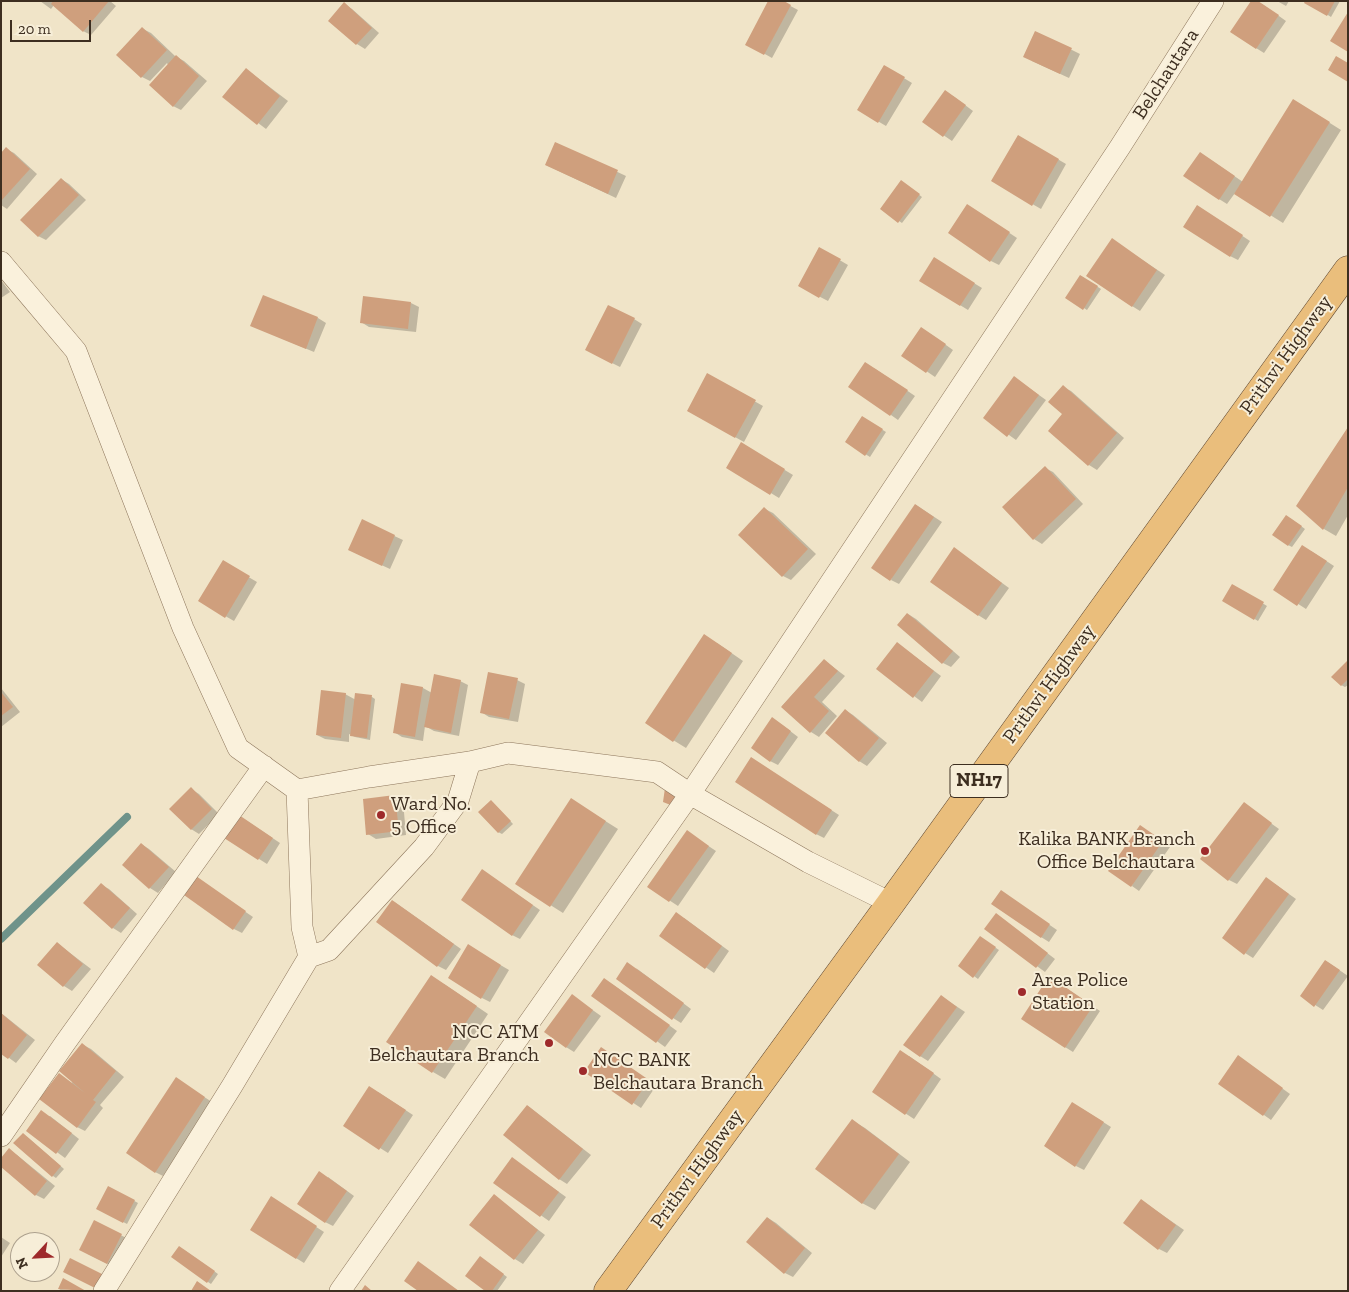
<!DOCTYPE html>
<html>
<head>
<meta charset="utf-8">
<style>
	body { margin:0 }
	#map { position:relative; width:1349px; height:1292px; overflow:hidden; background:#f0e4c8; font-family:"Zilla Slab",serif }
	canvas { display:block }
	.frame { position:absolute; inset:0; border:2px solid #3d2e20; pointer-events:none }
	.north { position:absolute; left:10px; top:1232px; width:50px; height:50px; box-sizing:border-box; background:#f7eed8; border:1px solid #ada18e; border-radius:50%; rotate:245deg; font-size:14px; font-weight:700; line-height:20px; text-align:center; color:#3d2e20 }
	.north::after { content:''; display:block; margin:auto; width:18px; height:22px; background:#9e2a2b; clip-path:polygon(50% 0,100% 100%,50% 72%,0 100%) }
	.scale { position:absolute; left:10px; top:20px; width:81px; height:22px; box-sizing:border-box; border:2px solid #3d2e20; border-top:0; padding-left:6px; font-size:15px; line-height:18px; white-space:nowrap; color:#3d2e20; -webkit-text-stroke:4px #f7eed8; paint-order:stroke }
</style>
</head>
<body>
<div id="map">
<canvas width="1349" height="1292"></canvas>
<div class="frame"></div>
<div class="north">N</div>
<div class="scale">20 m</div>
</div>
<script>
const c = document.querySelector('canvas').getContext('2d');
c.lineJoin = 'round';
function paint(path, color) {
  c.fillStyle = color;
  c.fill(path, 'evenodd');
}
function toPath(rows) {
  const path = new Path2D();
  for (const r of rows) {
    path.moveTo(r[0], r[1]);
    for (let i = 2; i < r.length; i += 2) path.lineTo(r[i], r[i + 1]);
  }
  return path;
}
function trace(path, color, width, dash) {
  c.strokeStyle = color;
  c.lineWidth = width;
  c.lineCap = dash ? 'butt' : 'round';
  c.setLineDash(dash || []);
  c.stroke(path);
}
function drawText(font, color, halo, rows, align = 'center') {
  c.font = font + ' "Zilla Slab",serif';
  c.lineWidth = 4;
  c.setLineDash([]);
  c.textBaseline = 'middle';
  c.strokeStyle = halo;
  c.fillStyle = color;
  for (const [text, x, y, turn = 0] of rows) {
    c.save();
    c.translate(x, y);
    c.rotate((+turn || 0) * Math.PI / 180);
    c.textAlign = isNaN(turn) ? turn : align;
    if (halo) c.strokeText(text, 0, 0);
    c.fillText(text, 0, 0);
    c.restore();
  }
}
const shadow = toPath([
	[40,1,110,1,116,6,91,35,83,31,54,5,51,9],
	[781,1,798,10,772,58,747,44],
	[1277,1,1289,1,1286,6],
	[1306,1,1340,1,1331,17],
	[344,4,352,9,379,33,365,49,357,44,330,21],
	[1262,4,1286,21,1264,53,1256,48],
	[143,29,151,33,175,56,184,61,207,81,181,110,173,106,168,65,167,63,150,81,142,77],
	[1036,32,1080,54,1069,78,1032,61],
	[884,66,912,83,886,126,859,110],
	[246,69,288,101,266,129,224,97],
	[953,96,973,111,952,141,924,122],
	[1306,108,1341,130,1283,223,1235,193,1227,204,1219,199,1208,158,1243,182],
	[1018,136,1066,164,1041,209,992,181],
	[556,143,626,176,616,198,546,165],
	[6,149,14,153,37,174,7,209,1,205,1,155],
	[61,179,69,184,86,200,46,240,38,236],
	[905,184,922,197,902,223,899,221],
	[975,210,1017,238,999,265,991,261],
	[1205,211,1250,241,1238,260,1230,256],
	[1120,245,1165,275,1140,311,1132,306],
	[819,248,848,265,828,301,799,286],
	[934,259,982,288,968,310,921,281],
	[1081,276,1101,289,1087,310,1067,297],
	[1,280,10,292,1,298],
	[411,303,419,307,416,332,369,327,361,322],
	[318,318,326,323,314,352,252,326],
	[634,319,642,324,620,367,594,354],
	[929,333,953,350,935,377,903,355],
	[874,368,915,396,898,420,891,415],
	[708,375,763,406,744,442,688,411],
	[1015,378,1046,400,1016,440,985,418],
	[1063,387,1071,391,1124,438,1097,470,1089,465,1050,431,1064,414],
	[862,417,886,432,870,457,846,442],
	[1348,430,1348,515,1336,536,1324,529,1298,506],
	[742,444,793,475,779,498,728,467],
	[1045,468,1053,472,1083,504,1042,544,1034,539],
	[916,505,942,522,899,584,891,580],
	[765,509,773,513,816,554,791,580,783,576],
	[1290,518,1305,529,1292,547,1288,545],
	[362,521,403,540,390,569,349,550],
	[1311,551,1334,566,1306,609,1275,589],
	[962,554,1009,588,986,620,978,615],
	[223,562,257,582,234,621,199,601],
	[1233,585,1267,606,1258,621,1224,600],
	[908,614,916,619,960,657,951,667,943,663],
	[717,643,743,661,686,748,673,740],
	[898,644,941,676,922,702,878,669],
	[824,660,845,676,822,702,837,716,819,737,811,732,782,706],
	[1347,663,1348,685,1345,687,1341,685],
	[517,680,525,684,518,722,489,717,481,712],
	[460,681,468,685,459,736,434,731,425,726,423,741,402,737,394,732,402,685,423,688,432,693],
	[1,688,20,712,1,727],
	[345,694,356,700,356,694,372,697,375,699,370,740,355,737,349,734,349,742,325,739,317,735],
	[845,710,853,715,887,743,867,766,859,761],
	[781,724,798,737,778,765,770,761],
	[759,764,839,815,824,838,816,834],
	[191,789,199,794,219,814,199,834,191,829],
	[395,797,403,801,406,835,376,839,368,834],
	[491,801,513,824,502,834,498,832],
	[1244,804,1279,829,1237,884,1229,880],
	[583,807,618,829,563,913,517,884],
	[247,821,280,843,267,864,226,838],
	[1148,831,1170,847,1139,891,1132,886],
	[695,837,716,851,678,906,649,887],
	[141,844,149,849,176,872,158,893,150,888],
	[483,871,540,910,520,939,512,935],
	[203,883,253,917,242,933,234,929],
	[1275,884,1296,899,1253,958,1245,953],
	[101,885,109,889,137,914,121,933,113,928,85,903],
	[1009,897,1057,930,1049,942,1041,937],
	[393,901,461,949,446,970,438,966],
	[684,918,729,951,714,973,661,936],
	[1004,920,1055,959,1045,972,986,929],
	[984,940,999,950,978,979,960,966],
	[57,943,91,969,72,991,64,986,39,965],
	[468,946,509,970,490,1002,482,998],
	[1326,961,1348,976,1323,1010,1301,996],
	[636,968,691,1009,681,1023,673,1018],
	[1057,982,1100,1011,1073,1052,1065,1047],
	[444,984,488,1014,445,1079,433,1072],
	[612,984,677,1031,665,1047,593,995],
	[941,996,965,1012,928,1061,920,1056],
	[580,1001,601,1016,574,1052,566,1047],
	[1,1013,35,1040,16,1063,1,1052],
	[83,1045,91,1049,124,1077,100,1105,103,1108,85,1131,77,1127,59,1075,72,1083],
	[609,1054,656,1086,641,1108,586,1072],
	[909,1056,941,1079,914,1119,873,1092],
	[1246,1062,1290,1094,1271,1120,1264,1115],
	[184,1084,212,1102,163,1176,155,1172],
	[378,1092,413,1115,388,1153,345,1126],
	[528,1106,591,1155,567,1184,559,1179],
	[1081,1108,1111,1127,1084,1170,1076,1166],
	[50,1116,79,1139,65,1158,28,1131],
	[853,1121,865,1128,910,1162,875,1210,862,1203],
	[26,1136,64,1169,56,1178,53,1176],
	[9,1150,17,1155,55,1186,44,1199,36,1195],
	[520,1164,566,1197,549,1221,495,1183],
	[328,1177,354,1196,333,1226,325,1222],
	[109,1187,138,1203,127,1224,97,1208],
	[494,1196,545,1235,523,1264,515,1259],
	[1141,1200,1184,1230,1167,1253,1159,1249],
	[279,1203,324,1232,304,1263,296,1258],
	[768,1218,776,1223,812,1253,793,1277,785,1273],
	[94,1221,130,1240,116,1268,88,1254],
	[1,1237,10,1243,1,1257],
	[183,1249,218,1274,211,1284,208,1282],
	[483,1259,507,1277,497,1291,487,1291],
	[59,1289,83,1291,62,1291]
]);
const stream = toPath([
	[1,939,127,817]
]);
const building = toPath([
	[53,1,109,1,83,32,51,4],
	[768,1,784,1,791,5,764,55,745,45],
	[1251,1,1258,1,1279,15,1256,49,1230,32],
	[1305,1,1335,1,1327,16,1304,3],
	[344,2,372,28,356,45,328,21],
	[1348,12,1348,52,1330,41],
	[142,27,167,50,141,78,116,55],
	[1035,31,1072,48,1060,74,1023,57],
	[176,55,199,76,173,107,149,85],
	[1336,56,1348,63,1348,82,1328,70],
	[884,65,905,77,878,123,857,110],
	[246,68,280,96,257,125,222,97],
	[945,90,966,105,943,137,922,122],
	[1293,99,1330,122,1270,217,1234,194],
	[1018,135,1059,159,1032,206,991,181],
	[555,142,618,170,608,194,545,165],
	[6,147,30,169,1,201,1,153],
	[1200,152,1235,176,1219,200,1183,176],
	[61,178,79,195,38,237,20,220],
	[901,180,920,194,898,223,880,209],
	[967,204,1010,232,990,262,948,233],
	[1197,205,1243,235,1230,257,1183,227],
	[1112,238,1157,270,1132,307,1086,276],
	[819,247,841,259,819,298,798,286],
	[934,257,975,283,960,306,919,281],
	[1080,275,1098,286,1083,310,1065,298],
	[263,295,318,317,306,349,250,326],
	[363,296,411,302,408,329,360,323],
	[608,305,635,318,612,364,585,350],
	[921,327,946,344,926,373,901,356],
	[865,362,908,390,890,416,848,387],
	[707,373,756,400,735,438,687,411],
	[1014,376,1039,395,1007,437,983,418],
	[1063,385,1117,433,1088,466,1048,431,1062,414,1048,402],
	[862,416,883,429,865,456,845,442],
	[1348,427,1348,487,1323,530,1296,506],
	[741,442,785,469,770,495,726,468],
	[1045,466,1076,499,1033,540,1002,507],
	[915,504,934,517,890,581,871,568],
	[764,507,808,549,782,577,738,535],
	[1286,515,1302,526,1288,546,1272,535],
	[362,519,395,535,382,566,348,550],
	[1302,545,1327,561,1297,606,1273,590],
	[954,547,1002,583,978,616,930,582],
	[223,560,250,576,225,618,198,601],
	[1232,584,1264,602,1254,620,1222,601],
	[907,613,953,651,942,664,897,625],
	[704,634,732,653,673,742,645,723],
	[897,642,934,671,913,698,876,669],
	[824,659,838,671,814,697,829,711,810,733,781,707],
	[1347,661,1348,679,1341,686,1331,677],
	[488,672,518,678,509,719,480,713],
	[434,674,461,680,451,733,424,727],
	[401,683,423,687,415,737,393,733],
	[321,690,346,693,341,738,316,735],
	[1,692,13,707,1,716],
	[355,693,372,695,367,738,350,736],
	[845,709,879,738,859,762,825,733],
	[772,717,791,731,770,762,751,748],
	[751,757,832,810,816,835,735,782],
	[191,787,212,809,191,830,169,809],
	[665,788,677,793,673,806,663,802],
	[395,795,399,831,366,835,363,799],
	[571,798,606,821,550,907,515,884],
	[491,800,511,821,498,833,478,812],
	[1244,802,1272,823,1228,881,1200,859],
	[239,815,273,838,258,860,224,838],
	[1140,825,1163,841,1131,887,1108,871],
	[687,830,709,846,669,902,647,887],
	[141,843,169,867,149,889,122,865],
	[482,869,533,905,512,936,461,900],
	[196,876,246,911,233,930,184,895],
	[1266,877,1289,894,1244,955,1222,938],
	[101,883,130,908,112,929,83,903],
	[1001,890,1050,924,1041,938,991,904],
	[392,900,454,944,437,967,376,922],
	[676,912,722,946,705,969,659,936],
	[996,913,1048,953,1036,968,984,929],
	[980,936,996,947,973,978,958,966],
	[57,942,83,964,63,987,37,965],
	[468,944,501,965,481,999,448,978],
	[1325,960,1340,970,1314,1007,1300,996],
	[627,962,684,1003,672,1020,616,979],
	[431,975,477,1006,432,1073,386,1042],
	[1049,976,1093,1006,1065,1048,1021,1019],
	[604,978,670,1025,656,1043,591,996],
	[572,994,593,1010,566,1048,544,1032],
	[941,995,957,1007,920,1057,903,1045],
	[1,1013,27,1035,8,1059,1,1054],
	[82,1043,116,1071,93,1100,96,1102,77,1128,39,1099,59,1073,85,1093,59,1071],
	[601,1047,649,1080,632,1105,584,1072],
	[900,1050,934,1073,905,1115,872,1092],
	[1238,1055,1283,1088,1263,1116,1218,1084],
	[176,1077,205,1097,155,1173,126,1153],
	[369,1086,406,1110,379,1150,343,1126],
	[1072,1102,1104,1122,1075,1167,1044,1146],
	[527,1105,583,1149,559,1180,503,1135],
	[41,1110,72,1133,56,1154,26,1131],
	[852,1119,899,1154,862,1204,815,1169],
	[23,1133,61,1166,52,1177,13,1143],
	[9,1148,47,1181,35,1196,1,1167,1,1158],
	[512,1157,559,1192,540,1217,493,1183],
	[319,1171,347,1191,325,1223,297,1204],
	[108,1186,135,1200,123,1223,96,1209],
	[494,1194,538,1230,514,1260,469,1225],
	[271,1196,317,1226,296,1259,250,1230],
	[1141,1199,1176,1225,1158,1250,1123,1223],
	[767,1217,805,1248,784,1274,746,1242],
	[94,1220,122,1234,107,1264,79,1250],
	[179,1246,215,1271,207,1283,171,1257],
	[480,1256,504,1274,492,1291,485,1291,465,1276],
	[70,1258,104,1275,97,1289,63,1272],
	[418,1261,459,1291,418,1291,404,1281],
	[63,1278,86,1291,58,1289],
	[197,1281,211,1291,191,1291],
	[365,1285,372,1291,361,1291]
]);
const minor = toPath([
	[1,262,76,351,183,628,238,748,297,790,369,777,470,762,508,753,657,772,690,794,808,862,891,903],
	[297,790,302,927,309,957],
	[1,1136,65,1043,264,766],
	[104,1291,232,1086,309,957,329,950,424,847,458,801,470,762],
	[340,1291,690,794,1120,147,1213,1]
]);
const trunk = toPath([
	[608,1291,891,903,1348,270]
]);
const markers = [
	[381,815,5,"#9e2a2b"],
	[1205,851,5,"#9e2a2b"],
	[1022,992,5,"#9e2a2b"],
	[549,1043,5,"#9e2a2b"],
	[583,1071,5,"#9e2a2b"]
];
const shields = [
	[979,781,58]
];
const shieldNames = [
	["NH17",979,781]
];
const streetNames = [
	["Belchautara",1166,74,-57],
	["Prithvi Highway",1286,355,-54],
	["Prithvi Highway",1049,684,-54],
	["Prithvi Highway",697,1169,-54]
];
const poiNames = [
	["Ward No.",391,804],
	["5 Office",391,827],
	["Kalika BANK Branch",1195,839,"right"],
	["Office Belchautara",1195,862,"right"],
	["Area Police",1032,980],
	["Station",1032,1003],
	["NCC ATM",539,1032,"right"],
	["Belchautara Branch",539,1055,"right"],
	["NCC BANK",593,1060],
	["Belchautara Branch",593,1083]
];
paint(shadow, '#0003');
trace(stream, '#6f938a', 8);
paint(building, '#cf9f7d');
trace(minor, '#8d765c', 22);
trace(trunk, '#5b4430', 29);
trace(minor, '#faf1dc', 21);
trace(trunk, '#eabe7c', 28);
for (const [x, y, r, color] of markers) {
  const dot = new Path2D();
  dot.arc(x, y, r, 0, 2 * Math.PI);
  c.fillStyle = color;
  c.fill(dot);
  trace(dot, '#f7eed8', 2);
}
for (const [x, y, w] of shields) {
  const box = new Path2D();
  box.roundRect(x - w / 2, y - 16.5, w, 33, 4);
  c.fillStyle = '#f7eed8';
  c.fill(box);
  trace(box, '#3d2e20', 1);
}
drawText('bold 19px', '#3d2e20', null, shieldNames);
drawText('20px', '#3d2e20', '#f7eed8', streetNames);
drawText('20px', '#3d2e20', '#f7eed8', poiNames, 'left');
</script>
</body>
</html>
